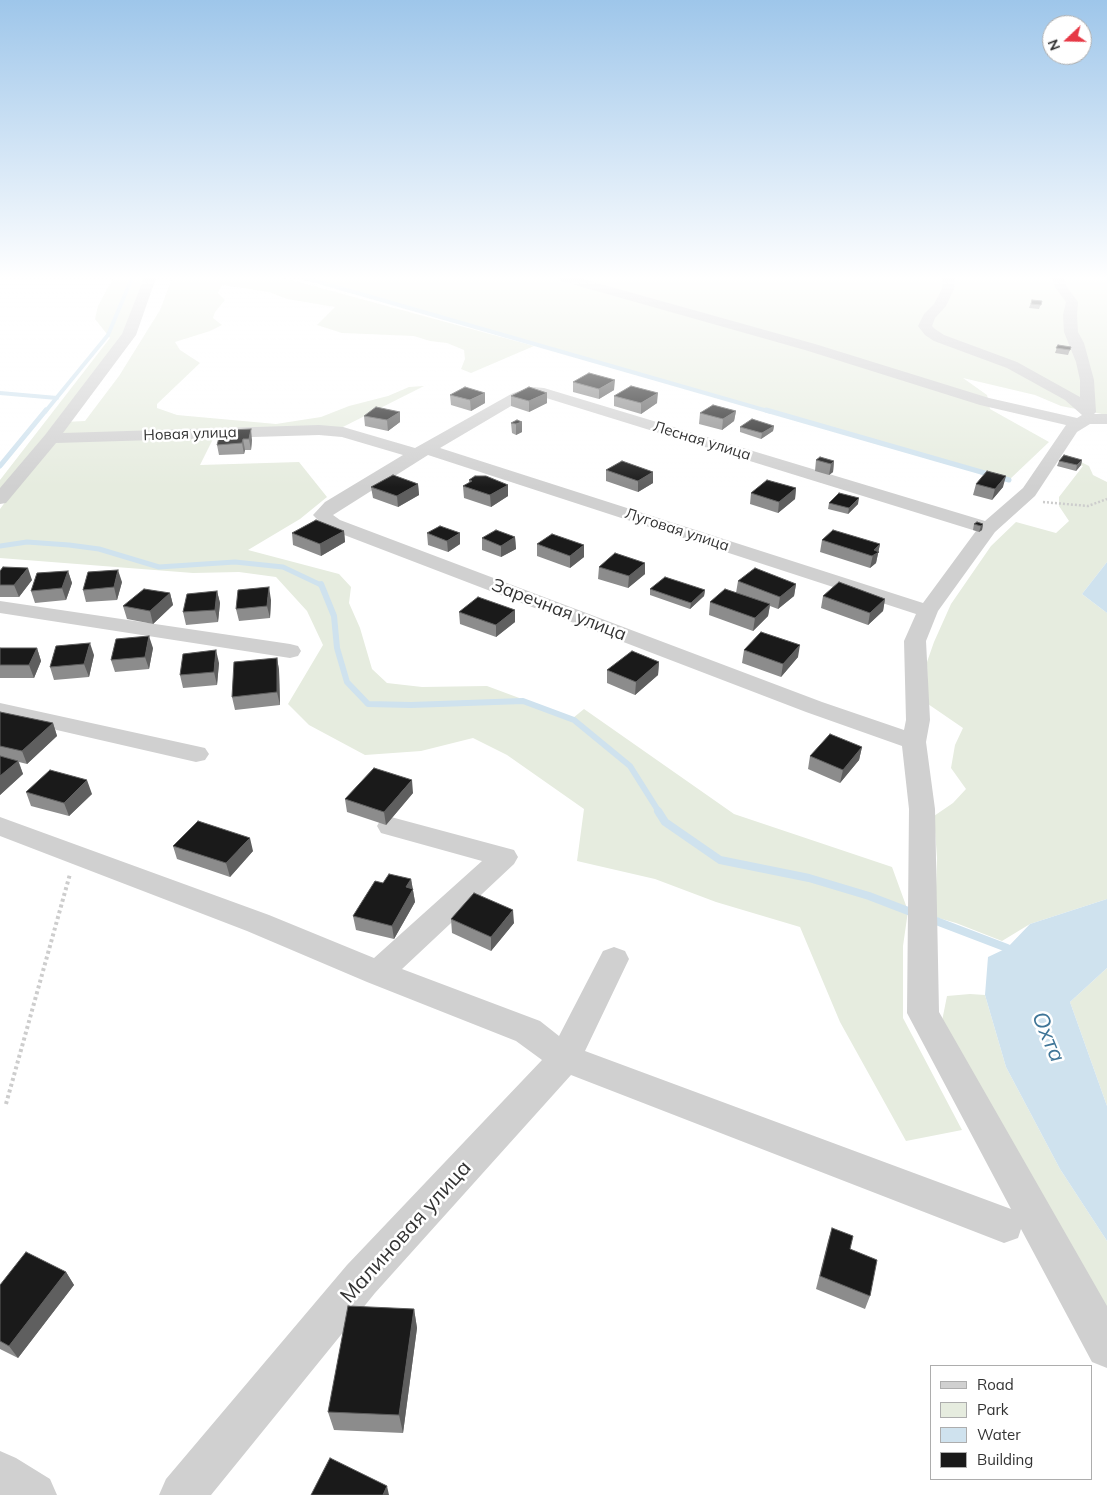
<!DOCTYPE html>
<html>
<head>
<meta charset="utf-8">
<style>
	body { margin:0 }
	#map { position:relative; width:1107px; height:1495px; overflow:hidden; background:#fff; font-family:Mulish,sans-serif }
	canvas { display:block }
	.legend { position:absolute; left:930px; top:1365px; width:162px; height:115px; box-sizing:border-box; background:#fff; border:1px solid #adadad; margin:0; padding:6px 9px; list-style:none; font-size:15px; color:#333 }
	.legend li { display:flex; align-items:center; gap:10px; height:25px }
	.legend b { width:25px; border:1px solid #adadad }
	.north { position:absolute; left:1042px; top:15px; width:50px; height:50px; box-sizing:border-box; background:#fff; border:1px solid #adadad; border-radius:50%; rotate:249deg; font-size:14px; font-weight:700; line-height:20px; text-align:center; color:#333 }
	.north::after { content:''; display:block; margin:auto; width:18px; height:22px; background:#e63946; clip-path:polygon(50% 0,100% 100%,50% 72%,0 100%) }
</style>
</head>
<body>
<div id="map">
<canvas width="1107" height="1495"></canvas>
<ul class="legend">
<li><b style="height:6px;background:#d0d0d0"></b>Road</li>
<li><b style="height:14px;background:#e6ecdf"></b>Park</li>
<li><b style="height:14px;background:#cfe2ee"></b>Water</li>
<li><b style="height:14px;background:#1a1a1a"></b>Building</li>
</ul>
<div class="north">N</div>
</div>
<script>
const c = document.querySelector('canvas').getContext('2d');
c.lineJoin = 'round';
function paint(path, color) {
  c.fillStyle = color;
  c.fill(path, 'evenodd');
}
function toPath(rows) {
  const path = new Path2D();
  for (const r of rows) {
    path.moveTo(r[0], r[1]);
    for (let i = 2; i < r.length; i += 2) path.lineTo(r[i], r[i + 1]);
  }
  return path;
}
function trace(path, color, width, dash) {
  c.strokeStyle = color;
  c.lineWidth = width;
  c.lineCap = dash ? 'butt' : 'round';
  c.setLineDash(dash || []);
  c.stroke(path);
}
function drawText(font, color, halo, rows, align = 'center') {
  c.font = font + ' Mulish,sans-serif';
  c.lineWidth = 5;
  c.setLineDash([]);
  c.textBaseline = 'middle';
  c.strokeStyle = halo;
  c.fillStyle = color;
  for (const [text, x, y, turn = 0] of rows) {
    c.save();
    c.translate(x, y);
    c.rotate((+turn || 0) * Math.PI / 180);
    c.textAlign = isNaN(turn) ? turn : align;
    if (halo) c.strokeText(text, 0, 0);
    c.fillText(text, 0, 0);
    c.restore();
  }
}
const green = toPath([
	[113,278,145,278,124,335,0,493,0,480,110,338,95,319,98,306],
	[172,278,284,278,534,346,471,373,461,369,465,359,464,350,447,343,430,341,414,336,342,333,317,325,335,307,287,299,269,292,222,285,218,293,225,300,215,312,213,318,222,325,210,331,175,342,180,350,200,363,157,404,157,408,177,415,276,424,321,417,349,406,388,396,409,387,424,386,331,433,214,437,200,465,299,462,327,497,300,519,248,550,339,574,351,587,349,603,360,628,372,669,387,683,422,687,487,686,573,718,584,709,734,814,892,867,908,911,903,946,903,1018,962,1130,906,1141,840,1022,800,927,716,902,655,879,577,861,584,809,507,755,473,738,421,751,365,755,309,725,288,704,323,645,307,611,276,577,239,572,193,573,0,558,0,509,65,422,85,421,119,376,160,310],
	[305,278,1107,278,1107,415,1061,406,1035,395,963,378,987,395,990,409,1049,442,1009,480],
	[1067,455,1089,466,1093,475,1107,482,1107,562,1082,594,1107,613,1107,899,1030,924,1002,941,956,923,935,917,937,858,934,816,953,803,966,789,951,768,955,745,963,728,928,704,927,662,934,642,951,604,991,546,1016,522,1056,533,1069,521,1059,506,1059,497,1083,466,1063,459],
	[1107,968,1107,1106,1070,1002],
	[970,994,985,995,1006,1067,1060,1169,1107,1241,1107,1319,942,1021,947,996]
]);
const water = toPath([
	[1107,562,1107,613,1082,594],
	[1107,899,1107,968,1070,1002,1107,1106,1107,1241,1060,1169,1006,1067,985,995,988,957,1007,948,1030,924]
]);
const streamFar3 = toPath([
	[305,278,771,412],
	[0,393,57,398],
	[45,412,108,335,132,278]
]);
const streamFar2 = toPath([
	[766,410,1009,480],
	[0,466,46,410],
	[0,546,27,542,69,545,99,549,159,567,235,562,283,567,321,585]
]);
const streamFar1 = toPath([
	[321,584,334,616,337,648,347,682,368,704,411,705,523,701,574,720,630,766,659,812]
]);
const stream = toPath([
	[658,811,665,822,720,860,809,878,869,896,916,914],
	[931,919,1007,948]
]);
const pathFar1 = toPath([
	[1043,502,1088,506,1107,499]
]);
const path = toPath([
	[6,1104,70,874]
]);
const minor = toPath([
	[144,278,156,278,136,335,63,433,319,425,343,427,415,448,513,393,533,387,544,388,985,521,1023,488,1066,425,980,405,805,350,561,281,559,278,579,278,815,344,989,398,1077,418,1082,415,1065,400,1007,368,934,341,925,335,918,326,924,314,934,304,942,289,943,278,955,278,954,289,946,306,935,318,932,326,935,329,944,335,1017,362,1080,397,1080,380,1076,362,1064,332,1063,315,1066,302,1055,287,1052,278,1064,278,1067,287,1078,302,1077,315,1078,332,1084,343,1094,380,1096,412,1094,414,1107,414,1107,424,1090,424,1077,432,1035,496,995,532,938,611,926,641,930,720,926,742,935,809,939,1012,1107,1306,1107,1368,1092,1362,1021,1229,1018,1238,1004,1243,571,1075,375,1293,211,1495,159,1495,166,1479,347,1265,542,1060,516,1041,367,982,247,931,0,836,0,817,269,915,374,958,482,861,381,833,377,826,381,819,391,817,514,850,518,857,514,864,402,969,540,1021,559,1036,603,951,614,947,625,951,629,959,585,1051,1011,1209,907,1013,909,809,902,746,806,712,326,528,313,515,325,502,403,455,342,437,319,435,56,443,6,503,0,504,0,488,45,435,122,334,144,278],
	[533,397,543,397,976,531,923,603,440,448,523,399,533,397],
	[428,455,916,614,904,641,906,720,904,730,822,702,340,520,333,515,428,455],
	[0,601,290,644,298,646,301,651,298,656,290,658,0,613,0,601],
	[0,703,196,746,205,748,209,754,205,760,196,762,0,717,0,703],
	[0,1451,16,1458,50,1479,57,1495,0,1495,0,1451]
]);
const wall = toPath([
	[1032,300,1042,301,1039,309,1029,308],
	[1058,345,1071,347,1068,355,1055,353],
	[573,382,614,390,599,399,573,392],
	[450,395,485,403,471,411,451,405],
	[511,396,547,403,529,412,511,406],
	[614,396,657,403,641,414,614,406],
	[736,411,734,421,722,430,699,424,700,413],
	[400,412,400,422,388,431,365,426,364,416],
	[517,420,522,432,516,435,512,433,511,423],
	[774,426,773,431,761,439,740,432,740,427],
	[230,433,252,440,251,450,245,450,244,454,219,455,217,445],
	[816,460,834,461,833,472,829,475,815,471],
	[1082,460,1081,465,1076,471,1057,466,1059,461],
	[606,470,653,472,653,483,638,492,606,481],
	[469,480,508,485,508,496,491,507,464,498,463,486,469,483],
	[418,484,419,495,398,507,373,498,371,487],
	[976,484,1003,487,992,500,973,495],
	[796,488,795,499,778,513,750,504,751,493],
	[829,503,858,504,848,514,828,509],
	[974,524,983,524,982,530,979,532,973,530],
	[344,531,345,542,321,556,293,545,292,533],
	[427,533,460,544,448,552,428,545],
	[515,537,516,549,501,557,482,550,482,538],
	[822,540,880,544,876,563,870,568,820,552],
	[537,544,584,557,570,568,537,556],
	[645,563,645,574,628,588,598,579,599,567],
	[0,571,32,580,19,597,0,597],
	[68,571,72,583,66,600,35,603,31,591],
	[738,581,796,584,794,596,778,609,770,606,768,616,753,631,709,615,710,602,736,593],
	[122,582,117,600,86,602,83,590],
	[650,589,705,590,704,596,690,609,650,595],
	[217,591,220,603,218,622,186,625,183,612],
	[170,593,173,605,153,624,127,619,123,606],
	[823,596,885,599,883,611,868,625,821,608],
	[271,600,270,618,239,621,236,609],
	[515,610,515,622,496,637,460,624,459,612],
	[0,648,37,648,41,661,34,678,0,678],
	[153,648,149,669,115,672,111,660],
	[744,650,798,657,781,677,742,663],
	[94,655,89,677,54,680,50,667],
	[277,658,279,670,280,705,235,710,232,697],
	[659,662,658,675,635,695,607,683,607,670],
	[219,663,217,685,183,688,180,675],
	[0,712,53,723,57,736,27,764,19,762,23,774,0,795],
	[862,747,859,760,840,783,808,769,810,756],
	[26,792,92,794,69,816,31,806],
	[413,793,386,825,347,812,345,799],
	[173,846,253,851,230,877,177,859],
	[411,879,415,902,394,939,356,930,353,916,383,883],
	[451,919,514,923,491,951,452,933],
	[832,1228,850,1249,870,1296,865,1309,816,1289,828,1241],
	[66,1272,74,1285,18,1358,0,1349,0,1285],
	[414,1309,417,1328,403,1433,334,1430,328,1412]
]);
const shadedWall = toPath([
	[615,380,614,390,599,399,599,389],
	[485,393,485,403,471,411,470,400],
	[547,393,547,403,529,412,529,401],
	[658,393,657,403,641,414,641,403],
	[736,411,734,421,722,430,723,419],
	[400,412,400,422,388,431,387,420],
	[522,422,522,432,516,435,516,424],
	[774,426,773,431,761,439,762,433],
	[251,429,252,440,251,450,249,439],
	[243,439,245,450,244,454,242,443],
	[1082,460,1081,465,1076,471,1077,465],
	[834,461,833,472,829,475,831,464],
	[653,472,653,483,638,492,638,481],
	[1006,476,1003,487,992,500,995,489],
	[418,484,419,495,398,507,397,496],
	[508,485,508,496,491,507,490,495],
	[796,488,795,499,778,513,779,502],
	[859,498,858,504,848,514,849,508],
	[983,524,982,530,979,532,981,526],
	[344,531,345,542,321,556,320,544],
	[460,533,460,544,448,552,447,541],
	[515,537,516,549,501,557,501,546],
	[880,544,876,563,870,568,874,550],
	[584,545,584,557,570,568,570,556],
	[645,563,645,574,628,588,629,576],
	[28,568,32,580,19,597,14,585],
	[118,570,122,582,117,600,114,587],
	[68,571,72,583,66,600,62,588],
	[796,584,794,596,778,609,780,597],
	[269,587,271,600,270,618,267,606],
	[705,590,704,596,690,609,691,603],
	[217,591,220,603,218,622,215,610],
	[170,593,173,605,153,624,150,611],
	[885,599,883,611,868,625,870,613],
	[770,604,768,616,753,631,755,618],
	[515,610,515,622,496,637,496,625],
	[149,636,153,648,149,669,145,657],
	[90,643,94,655,89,677,84,664],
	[800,645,798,657,781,677,783,664],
	[37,648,41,661,34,678,29,665],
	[216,650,219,663,217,685,214,672],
	[277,658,279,670,280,705,277,692],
	[659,662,658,675,635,695,636,682],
	[53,723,57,736,27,764,22,751],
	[862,747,859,760,840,783,843,770],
	[18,761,23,774,0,795,0,776],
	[87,780,92,794,69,816,64,803],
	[412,780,413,793,386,825,384,812],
	[250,838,253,851,230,877,226,863],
	[411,879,415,902,394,939,392,926,406,887],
	[513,910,514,923,491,951,491,937],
	[66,1272,74,1285,18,1358,9,1346],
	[414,1309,417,1328,403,1433,399,1415],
	[387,1486,389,1495,383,1495]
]);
const building = toPath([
	[1032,300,1042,301,1041,305,1031,304,1032,300],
	[1058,345,1071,347,1070,350,1056,348,1058,345],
	[589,373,615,380,599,389,573,382,589,373],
	[631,386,658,393,641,403,614,396,631,386],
	[465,387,485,393,470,400,450,395,465,387],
	[529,387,547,393,529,401,511,396,529,387],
	[713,405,736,411,723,419,700,413,713,405],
	[376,407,400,412,387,420,364,416,376,407],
	[752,419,774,426,762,433,740,427,752,419],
	[517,420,522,422,516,424,511,423,517,420],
	[251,429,249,439,243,439,242,443,217,445,220,434,230,433,231,430,251,429],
	[1064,455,1082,460,1077,465,1059,461,1064,455],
	[820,457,834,461,831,464,816,460,820,457],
	[622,461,653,472,638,481,606,470,622,461],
	[987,471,1006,476,995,489,976,484,987,471],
	[393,475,418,484,397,496,371,487,393,475],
	[475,476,486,476,508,485,490,495,463,486,472,481,469,480,475,476],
	[767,480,796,488,779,502,751,493,767,480],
	[839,493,859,498,849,508,829,503,839,493],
	[316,520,344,531,320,544,292,533,316,520],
	[977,522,983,524,981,526,974,524,977,522],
	[440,526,460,533,447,541,427,533,440,526],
	[496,530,515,537,501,546,482,538,496,530],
	[833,530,880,544,874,550,879,552,872,556,822,540,833,530],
	[552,534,584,545,570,556,537,544,552,534],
	[615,553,645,563,629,576,599,567,615,553],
	[3,567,28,568,14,585,0,585,0,571,3,567],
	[755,568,796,584,780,597,738,581,755,568],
	[118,570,114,587,83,590,88,572,118,570],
	[68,571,62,588,31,591,37,573,68,571],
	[665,577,705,590,691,603,650,589,665,577],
	[839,582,885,599,870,613,823,596,839,582],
	[269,587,267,606,236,609,238,590,269,587],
	[144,589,170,593,150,611,123,606,144,589],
	[725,589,770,604,755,618,710,602,725,589],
	[217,591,215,610,183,612,187,594,217,591],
	[478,597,515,610,496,625,459,612,478,597],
	[761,632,800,645,783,664,744,650,761,632],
	[149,636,145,657,111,660,116,639,149,636],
	[90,643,84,664,50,667,56,646,90,643],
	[0,648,37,648,29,665,0,665,0,648],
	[216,650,214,672,180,675,183,654,216,650],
	[632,651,659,662,636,682,607,670,632,651],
	[277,658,277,692,232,697,234,662,277,658],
	[0,712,53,723,22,751,0,746,0,712],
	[830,734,862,747,843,770,810,756,830,734],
	[0,756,18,761,0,776,0,756],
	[374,768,412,780,384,812,345,799,374,768],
	[50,770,87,780,64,803,26,792,50,770],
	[198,821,250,838,226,863,173,846,198,821],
	[389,874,411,879,406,887,413,889,392,926,353,916,375,881,383,883,389,874],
	[474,893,513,910,491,937,451,919,474,893],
	[832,1228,853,1236,850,1249,877,1260,870,1296,820,1276,832,1228],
	[26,1252,66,1272,9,1346,0,1341,0,1285,26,1252],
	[348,1306,414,1309,399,1415,328,1412,348,1306],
	[330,1458,387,1486,383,1495,311,1495,330,1458]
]);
const farStreetnames = [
	["Новая улица",190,434,-2],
	["Лесная улица",702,441,17],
	["Луговая улица",677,530,18]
];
const streetNames = [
	["Заречная улица",559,610,21]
];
const nearStreetnames = [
	["Малиновая улица",406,1232,-48]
];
const nearWaternames = [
	["Охта",1048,1037,67]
];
paint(green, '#e6ecdf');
paint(water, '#cfe2ee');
trace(streamFar3, '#cfe2ee', 4);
trace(streamFar2, '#cfe2ee', 5);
trace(streamFar1, '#cfe2ee', 6);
trace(stream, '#cfe2ee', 8);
trace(pathFar1, '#cdcdcd', 2.5, [2, 2]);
trace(path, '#cdcdcd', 4, [3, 3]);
paint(minor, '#d0d0d0');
paint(wall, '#8c8c8c');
paint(shadedWall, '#5f5f5f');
paint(building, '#1a1a1a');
trace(building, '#5f5f5f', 1);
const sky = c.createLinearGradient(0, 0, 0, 487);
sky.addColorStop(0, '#9ec6ea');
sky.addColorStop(0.57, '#fff');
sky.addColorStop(1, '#ffffff00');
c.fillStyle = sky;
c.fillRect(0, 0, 1107, 487);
drawText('15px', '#333', '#fff', farStreetnames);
drawText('18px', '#333', '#fff', streetNames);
drawText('21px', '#333', '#fff', nearStreetnames);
drawText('italic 22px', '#3f7597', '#fff', nearWaternames);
</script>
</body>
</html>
